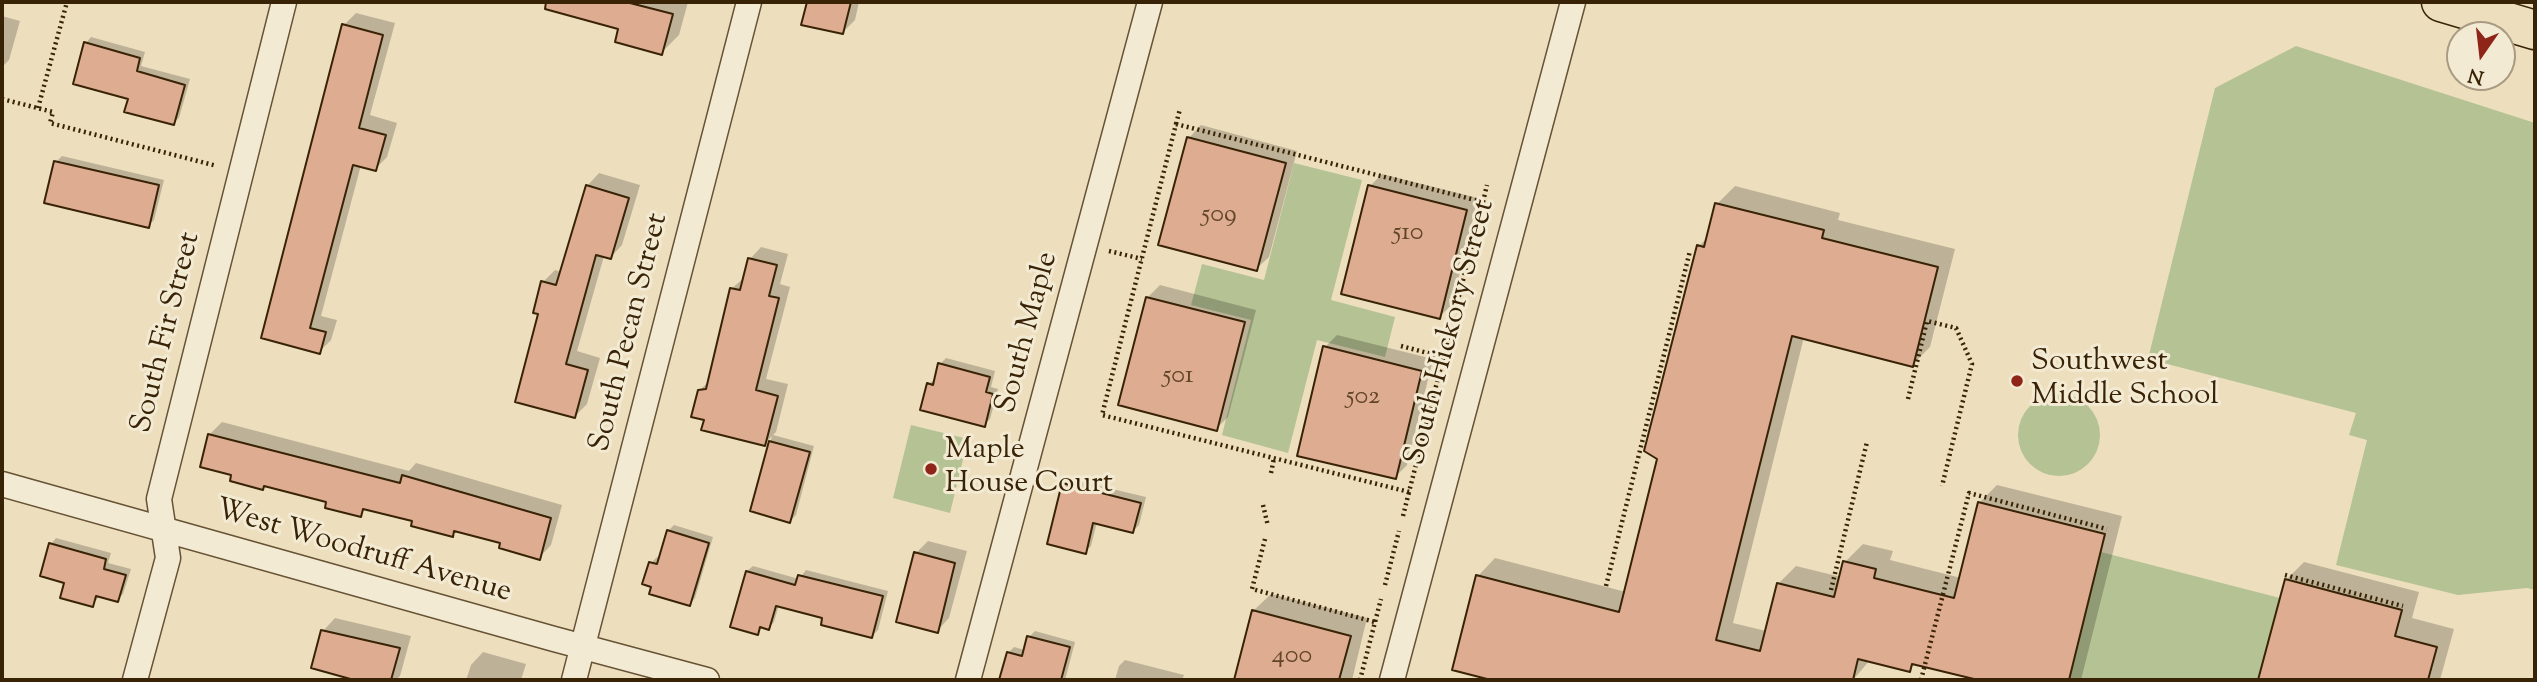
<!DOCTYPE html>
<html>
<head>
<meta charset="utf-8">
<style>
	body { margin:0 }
	#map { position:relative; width:2537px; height:682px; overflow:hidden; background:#eddfbd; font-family:"Sorts Mill Goudy",serif }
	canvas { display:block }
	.frame { position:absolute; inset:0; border:4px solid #392306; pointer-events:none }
	.north { position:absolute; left:2446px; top:21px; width:70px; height:70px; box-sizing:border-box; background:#f3ead4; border:2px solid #a99a82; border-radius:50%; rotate:194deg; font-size:19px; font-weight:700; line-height:28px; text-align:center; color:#392306 }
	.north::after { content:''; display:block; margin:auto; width:24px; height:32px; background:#8f2418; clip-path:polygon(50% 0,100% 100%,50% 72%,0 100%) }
</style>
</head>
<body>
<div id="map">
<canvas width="2537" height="682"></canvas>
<div class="frame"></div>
<div class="north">N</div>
</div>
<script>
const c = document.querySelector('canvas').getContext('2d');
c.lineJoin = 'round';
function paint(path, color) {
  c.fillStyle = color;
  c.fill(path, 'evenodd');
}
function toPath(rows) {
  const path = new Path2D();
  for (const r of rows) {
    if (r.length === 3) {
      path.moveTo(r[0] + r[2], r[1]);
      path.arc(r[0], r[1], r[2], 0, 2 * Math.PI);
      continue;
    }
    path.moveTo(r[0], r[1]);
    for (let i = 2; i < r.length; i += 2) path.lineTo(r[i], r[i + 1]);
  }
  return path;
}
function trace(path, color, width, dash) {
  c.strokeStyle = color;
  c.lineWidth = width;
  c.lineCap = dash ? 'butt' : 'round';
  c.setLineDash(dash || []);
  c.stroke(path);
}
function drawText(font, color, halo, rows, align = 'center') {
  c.font = font + ' "Sorts Mill Goudy",serif';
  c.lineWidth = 6;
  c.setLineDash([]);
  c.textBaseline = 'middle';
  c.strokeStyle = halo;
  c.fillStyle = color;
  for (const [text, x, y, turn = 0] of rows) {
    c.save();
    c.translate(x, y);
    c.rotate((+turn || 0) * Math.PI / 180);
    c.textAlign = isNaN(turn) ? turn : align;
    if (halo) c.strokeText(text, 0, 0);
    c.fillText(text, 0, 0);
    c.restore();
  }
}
const green = toPath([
	[2296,46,2535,123,2535,590,2527,588,2458,595,2336,565,2367,440,2349,435,2356,413,2148,359,2215,88],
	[1294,163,1362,180,1331,300,1395,317,1385,357,1317,340,1288,453,1222,435,1251,320,1191,305,1202,264,1264,280],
	[2059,435,41],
	[911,425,968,439,950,513,893,498],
	[2101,552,2280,598,2258,680,2069,680]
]);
const shadow = toPath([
	[575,2,688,2,679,35,661,53,621,28,572,14],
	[809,2,859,2,855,20,843,32,803,24],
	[356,13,395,23,370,115,397,123,387,157,375,169,361,165,321,316,337,320,331,340,319,352,263,337,344,25],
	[2,16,20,21,9,60,3,66],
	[91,37,145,52,141,66,190,79,179,118,173,123,86,43],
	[1201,125,1297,151,1269,257,1256,269,1189,138],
	[62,156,164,180,154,220,148,226,56,162],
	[599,173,640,185,622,245,610,258,604,256,577,351,600,358,587,404,575,416,540,313,543,282,555,270,562,272,587,186],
	[1382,174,1478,198,1452,305,1439,317,1370,186],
	[1735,186,1840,213,1838,220,1955,249,1930,347,1912,365,1804,337,1733,623,1766,631,1778,584,1796,566,1841,577,1845,562,1863,544,1893,551,1890,560,1961,578,1979,503,1997,485,2122,516,2081,680,1985,680,1916,663,1909,670,1870,660,1853,680,1836,678,1835,680,1498,680,1454,669,1478,576,1495,558,1626,592,1659,458,1699,246,1709,236,1717,204],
	[761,247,788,254,780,284,790,287,766,379,788,384,776,432,773,435,814,446,796,515,790,521,752,510,772,436,765,444,706,419,699,391,710,380,731,289,745,277,750,259],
	[1160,285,1256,310,1228,417,1216,429,1147,298],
	[1337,335,1433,359,1407,465,1395,477,1325,347],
	[946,358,995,371,991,387,998,389,990,419,984,425,928,384,936,379,940,364],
	[222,422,409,471,416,463,562,505,551,545,539,558,502,542,457,530,452,535,414,520,367,508,360,515,328,501,202,466,210,434],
	[1070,479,1146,497,1139,525,1133,531,1097,522,1091,546,1085,552,1064,484],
	[674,525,713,537,695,598,690,604,651,563,657,557,660,558,668,531],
	[56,538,111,553,108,563,131,569,123,594,117,600,100,595,93,605,67,582,51,544],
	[928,541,967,551,949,618,937,631,916,553],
	[2304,562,2419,592,2412,618,2454,629,2440,680,2260,680,2286,580],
	[753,566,799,579,806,570,888,591,878,630,872,636,825,616,779,605,774,622,769,628,764,626,757,633,747,571],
	[1271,594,1367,618,1352,680,1235,680,1253,611],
	[335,618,411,636,400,676,396,680,361,680,313,667,323,631],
	[1035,631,1075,642,1065,680,1001,680,1008,653,1014,647,1025,650,1029,637],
	[483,652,526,664,521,680,466,680,471,665],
	[1125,660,1184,675,1182,680,1115,680,1119,666]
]);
const building = toPath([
	[546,2,626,2,673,14,662,55,615,42,618,29,545,9,546,2],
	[807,2,851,2,843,34,801,25,807,2],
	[342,24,383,35,359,128,386,135,376,171,353,165,310,328,326,332,320,354,261,338,342,24],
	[84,42,140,58,137,71,185,85,174,125,124,112,128,99,73,84,84,42],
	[1187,137,1286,163,1257,271,1158,245,1187,137],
	[54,161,159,185,149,228,44,203,54,161],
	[586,185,629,198,611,259,596,255,566,364,588,370,575,418,515,402,538,314,533,313,541,281,556,285,586,185],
	[1368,185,1467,210,1440,319,1341,294,1368,185],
	[1715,203,1824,230,1822,238,1938,267,1913,367,1792,336,1716,640,1760,651,1777,583,1834,597,1843,561,1876,569,1874,578,1954,598,1978,502,2105,534,2069,680,1978,680,1912,664,1910,672,1858,659,1853,680,1491,680,1452,670,1476,575,1619,612,1657,459,1644,451,1697,245,1704,247,1715,203],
	[748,258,777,265,769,296,779,298,756,390,778,396,765,446,701,430,704,420,691,417,698,390,706,389,730,288,740,290,748,258],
	[1146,297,1245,322,1217,431,1118,405,1146,297],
	[1323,346,1422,371,1396,479,1297,456,1323,346],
	[938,363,990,377,986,392,993,394,985,427,920,410,927,383,933,385,938,363],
	[208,434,400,483,402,475,551,518,540,560,499,548,500,543,454,531,453,537,411,526,412,521,363,509,361,517,325,508,326,502,264,486,263,490,230,481,231,475,200,467,208,434],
	[769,441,810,452,790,523,750,511,769,441],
	[1062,483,1141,503,1133,533,1093,523,1086,554,1047,544,1062,483],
	[667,530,709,543,690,606,649,594,651,587,642,584,649,562,657,564,667,530],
	[49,543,106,559,104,569,126,575,118,602,96,596,93,607,60,598,64,583,40,576,49,543],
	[914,552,955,563,938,633,896,622,914,552],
	[746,571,795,585,798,575,883,596,872,638,821,625,822,618,776,606,769,630,760,627,758,635,730,627,746,571],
	[2285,579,2402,610,2395,636,2437,647,2428,680,2258,680,2285,579],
	[1252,610,1351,636,1339,680,1234,680,1252,610],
	[321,630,400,648,391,680,354,680,311,668,321,630],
	[1027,636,1070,647,1061,680,999,680,1007,652,1022,656,1027,636]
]);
const path = toPath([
	[2,99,53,112,50,123,217,166],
	[38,108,67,2],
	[1176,124,1483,202,1409,492,1102,415,1176,124],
	[1176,124,1180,109],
	[1483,202,1487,185],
	[1109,251,1142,259],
	[1401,346,1443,357],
	[1908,399,1927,321,1956,328,1972,364,1942,486],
	[1271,473,1274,458],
	[1263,505,1268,526],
	[1403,516,1409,492],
	[1265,539,1252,589,1375,622],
	[2285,575,2403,606],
	[1385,585,1399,531],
	[1606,586,1690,251],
	[1831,590,1867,442],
	[1360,680,1381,599],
	[1921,680,1969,493,2107,529]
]);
const street = toPath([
	[2,484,554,639,707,680],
	[135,680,168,558,159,499,284,2],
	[574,680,749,2],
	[968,680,1150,2],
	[1392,680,1573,2]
]);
const primary = toPath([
	[2441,2,2535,30]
]);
const markers = [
	[2017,381,7,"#8f2418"],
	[931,469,7,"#8f2418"]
];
const numberNames = [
	["509",1219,217],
	["510",1408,235],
	["501",1178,378],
	["502",1363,399],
	["400",1292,658]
];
const streetNames = [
	["South Fir Street",168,333,-76],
	["South Pecan Street",631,333,-76],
	["South Maple",1029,333,-75],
	["South Hickory Street",1452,333,-75],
	["West Woodruff Avenue",363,553,16]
];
const poiNames = [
	["Southwest",2031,364],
	["Middle School",2031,398],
	["Maple",945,452],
	["House Court",945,486]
];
paint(green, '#b5c293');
paint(shadow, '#0003');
paint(building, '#deac91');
trace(building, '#392306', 2);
trace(street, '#665234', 27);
trace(primary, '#392306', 41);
trace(path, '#392306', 4.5, [2, 3.5]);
trace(street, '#f3ead4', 24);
trace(primary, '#eddfbd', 38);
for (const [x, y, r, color] of markers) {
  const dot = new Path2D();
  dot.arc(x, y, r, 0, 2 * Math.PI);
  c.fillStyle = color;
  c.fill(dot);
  trace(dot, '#f3ead4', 2.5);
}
drawText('26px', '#624529', null, numberNames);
drawText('30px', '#392306', '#f3ead4', streetNames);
drawText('30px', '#392306', '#f3ead4', poiNames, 'left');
</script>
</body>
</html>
